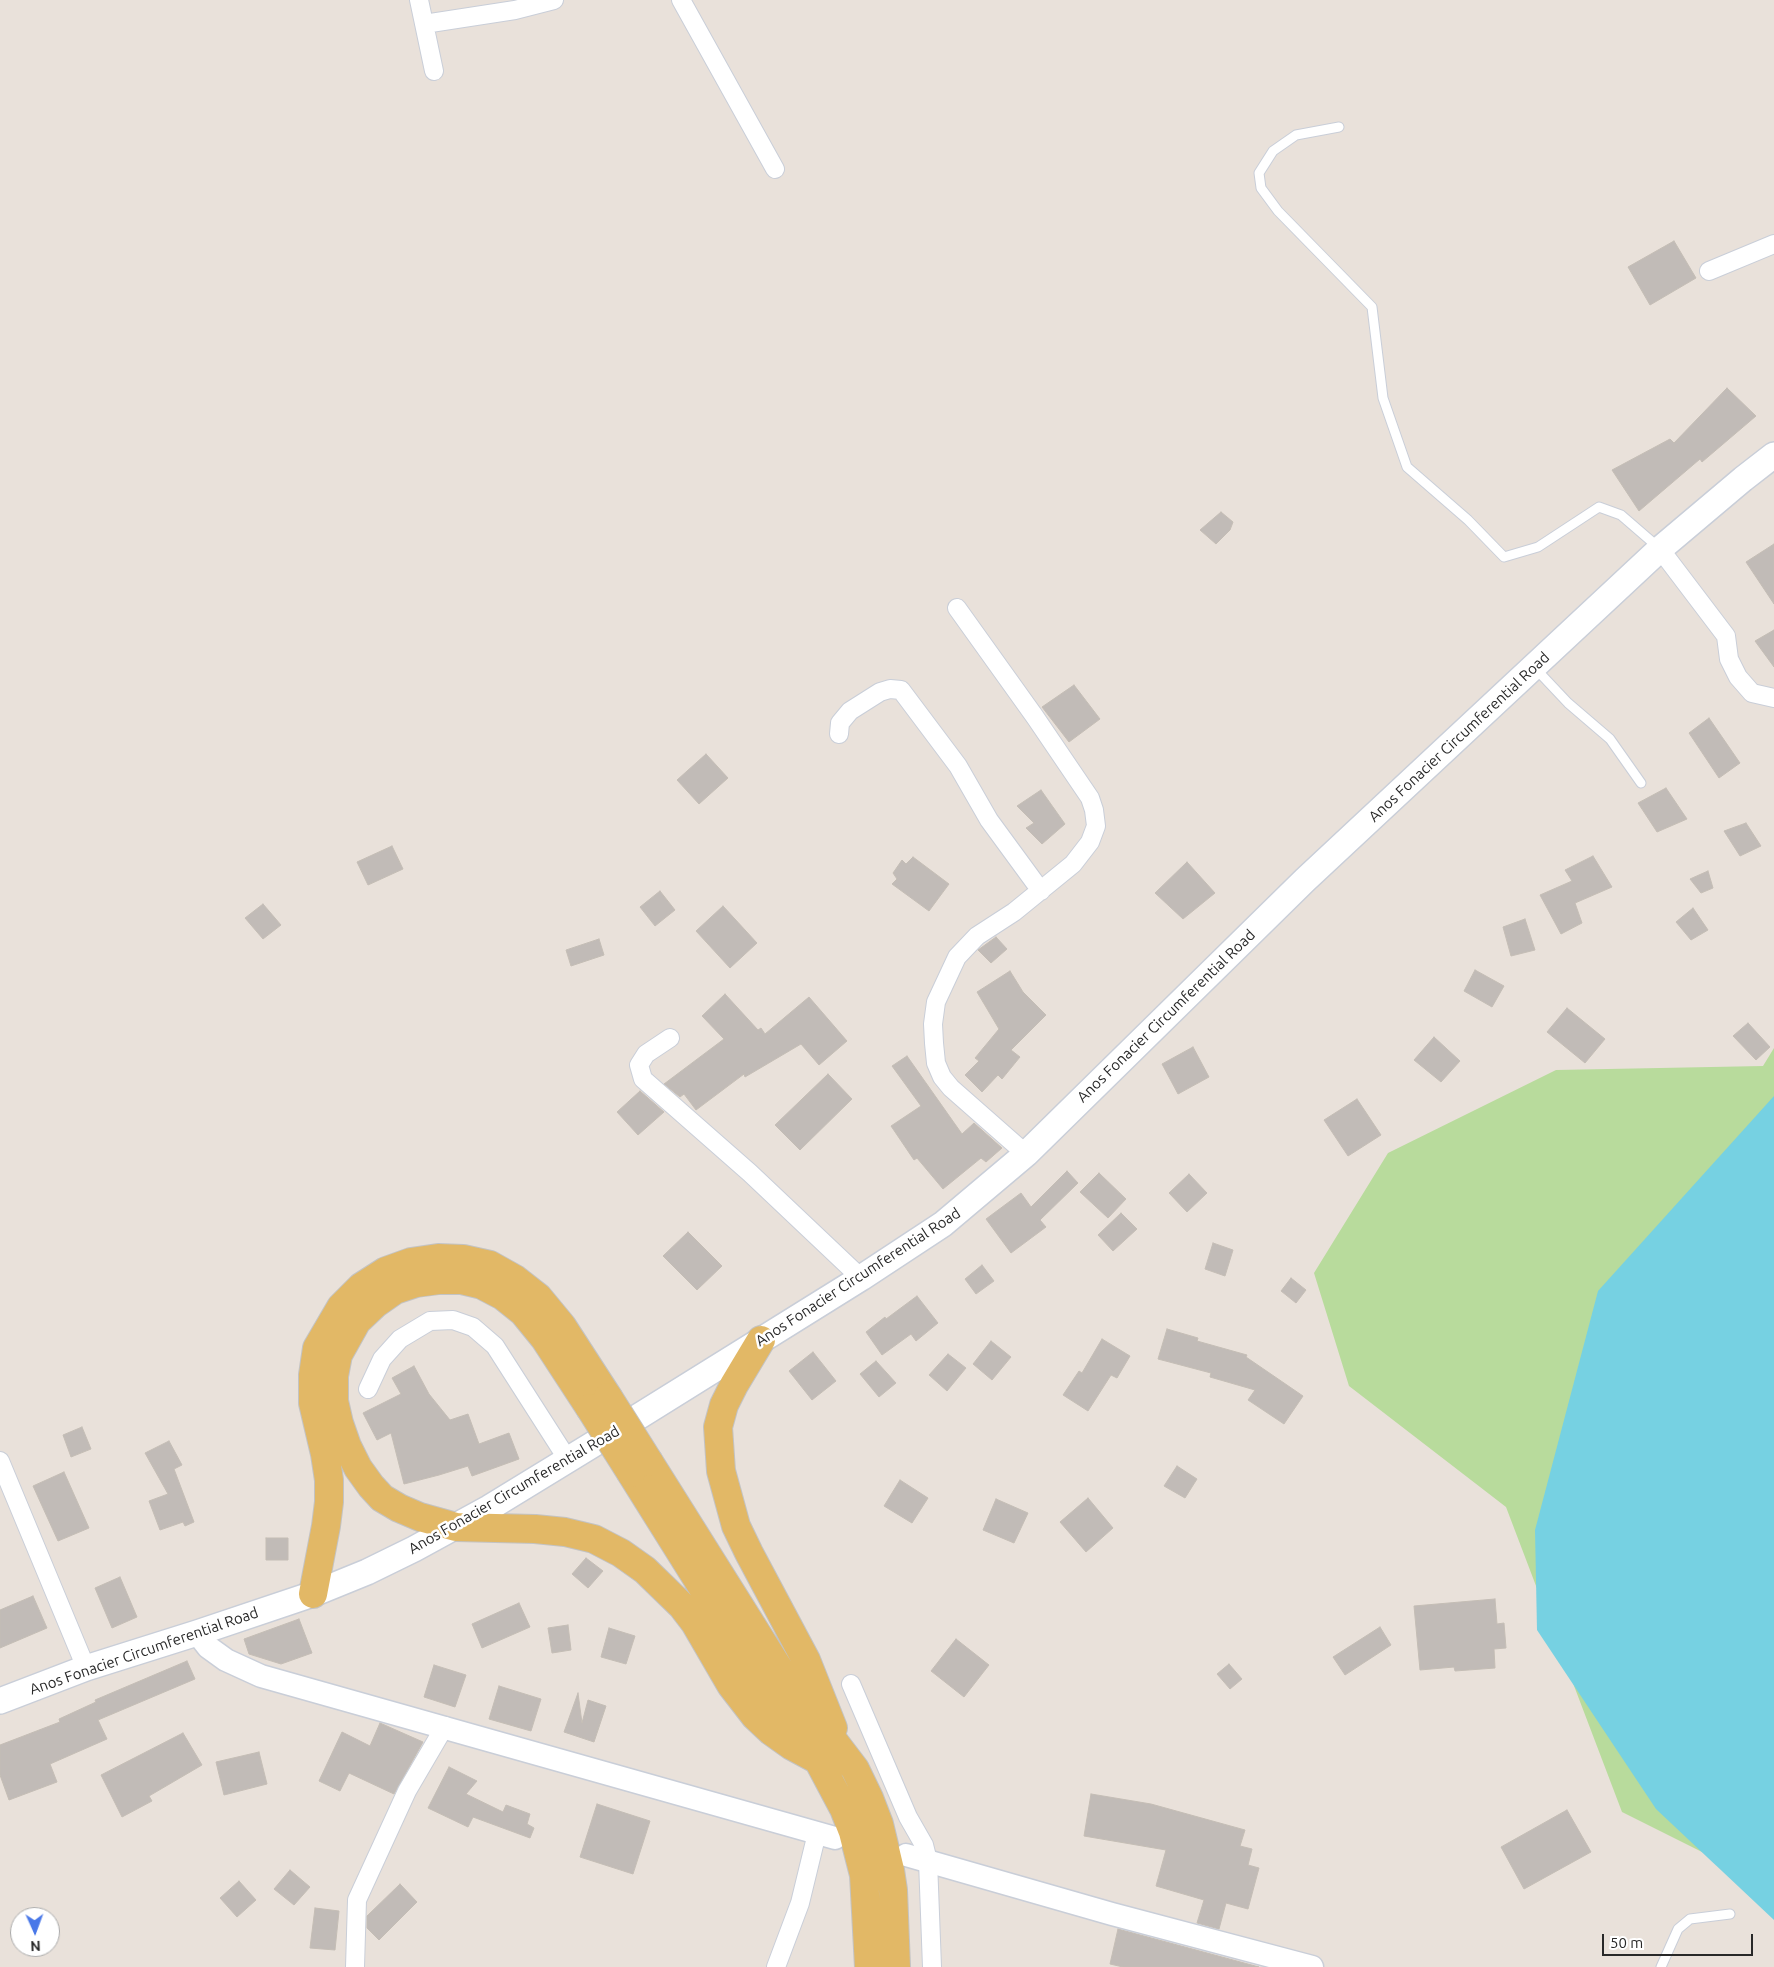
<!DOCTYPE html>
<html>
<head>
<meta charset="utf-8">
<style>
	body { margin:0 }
	#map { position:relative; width:1774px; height:1967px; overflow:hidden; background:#e9e1da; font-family:Ubuntu,sans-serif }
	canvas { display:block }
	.north { position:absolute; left:10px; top:1907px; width:50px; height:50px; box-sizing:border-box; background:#fff; border:1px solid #a9a9a9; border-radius:50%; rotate:178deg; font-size:14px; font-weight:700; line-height:20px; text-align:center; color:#282828 }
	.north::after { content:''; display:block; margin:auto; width:18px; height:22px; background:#4978e8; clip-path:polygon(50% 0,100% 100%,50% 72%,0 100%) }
	.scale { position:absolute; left:1602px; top:1934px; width:151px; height:22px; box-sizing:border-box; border:2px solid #282828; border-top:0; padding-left:6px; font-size:15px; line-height:18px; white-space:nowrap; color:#282828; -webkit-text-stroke:4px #fff; paint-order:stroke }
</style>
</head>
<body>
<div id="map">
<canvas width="1774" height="1967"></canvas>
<div class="north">N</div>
<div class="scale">50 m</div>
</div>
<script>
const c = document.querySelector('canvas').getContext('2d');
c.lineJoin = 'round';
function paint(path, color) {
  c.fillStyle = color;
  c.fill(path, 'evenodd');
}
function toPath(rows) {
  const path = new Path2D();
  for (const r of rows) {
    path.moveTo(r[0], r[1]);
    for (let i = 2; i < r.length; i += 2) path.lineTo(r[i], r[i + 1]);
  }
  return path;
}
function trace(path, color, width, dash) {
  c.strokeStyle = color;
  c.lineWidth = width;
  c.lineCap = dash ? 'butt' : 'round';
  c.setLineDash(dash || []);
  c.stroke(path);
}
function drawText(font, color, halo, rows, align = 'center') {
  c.font = font + ' Ubuntu,sans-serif';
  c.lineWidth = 5;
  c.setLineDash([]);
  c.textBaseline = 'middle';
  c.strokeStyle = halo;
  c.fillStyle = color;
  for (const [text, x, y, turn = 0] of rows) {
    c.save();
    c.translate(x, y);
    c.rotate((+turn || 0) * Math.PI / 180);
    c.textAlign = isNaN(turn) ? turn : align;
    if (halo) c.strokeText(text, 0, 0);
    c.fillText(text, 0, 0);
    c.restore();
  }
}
const green = toPath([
	[1774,1048,1774,1888,1622,1812,1506,1507,1349,1386,1314,1273,1388,1153,1556,1070,1763,1066]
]);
const water = toPath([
	[1774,1096,1774,1920,1656,1809,1537,1630,1535,1530,1598,1291]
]);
const building = toPath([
	[1674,241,1696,278,1650,305,1628,267,1674,241],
	[1727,388,1756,416,1702,462,1700,459,1639,511,1612,470,1670,439,1674,443,1727,388],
	[1221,512,1233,522,1230,530,1216,544,1200,530,1221,512],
	[1774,544,1774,604,1746,562,1774,544],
	[1774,630,1774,667,1755,641,1774,630],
	[1074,685,1100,719,1069,742,1042,707,1074,685],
	[1709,718,1740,763,1719,778,1689,733,1709,718],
	[706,754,728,778,699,804,677,780,706,754],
	[1666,788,1687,819,1657,832,1638,803,1666,788],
	[1041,790,1065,824,1042,844,1026,828,1034,823,1017,806,1041,790],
	[1746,823,1761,846,1740,856,1724,831,1746,823],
	[392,846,403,869,368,885,357,862,392,846],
	[1593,856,1612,887,1575,903,1582,923,1561,934,1540,895,1572,881,1565,870,1593,856],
	[913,857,949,884,929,911,892,884,897,879,893,873,902,860,906,864,913,857],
	[1187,862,1215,893,1183,919,1155,893,1187,862],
	[1708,871,1713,888,1701,893,1690,879,1708,871],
	[660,891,675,910,655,926,640,907,660,891],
	[263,904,281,925,263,939,245,918,263,904],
	[723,906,757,943,730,968,696,931,723,906],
	[1693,908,1708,930,1691,940,1676,922,1693,908],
	[1525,919,1535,950,1511,956,1503,927,1525,919],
	[996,937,1007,949,991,963,978,950,996,937],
	[599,939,604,955,571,966,566,950,599,939],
	[1475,970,1504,986,1492,1007,1464,991,1475,970],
	[1010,971,1023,992,1046,1015,1011,1050,1020,1057,1002,1079,998,1075,982,1092,965,1075,979,1061,975,1058,999,1029,977,992,1010,971],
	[725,994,758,1030,761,1028,765,1034,809,997,847,1041,819,1065,801,1044,745,1077,744,1074,696,1110,684,1094,680,1097,664,1084,724,1039,702,1016,725,994],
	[1567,1008,1605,1039,1585,1063,1547,1032,1567,1008],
	[1748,1023,1770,1047,1756,1060,1733,1036,1748,1023],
	[1434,1037,1460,1061,1441,1082,1414,1060,1434,1037],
	[1193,1047,1209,1077,1178,1094,1162,1064,1193,1047],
	[907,1056,962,1134,974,1123,1002,1148,986,1162,981,1158,943,1189,917,1158,914,1160,891,1126,921,1106,892,1066,907,1056],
	[828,1074,852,1099,800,1150,775,1125,828,1074],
	[640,1091,664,1112,638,1135,617,1112,640,1091],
	[1357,1099,1381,1135,1348,1156,1324,1120,1357,1099],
	[1067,1171,1078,1183,1040,1220,1046,1227,1011,1253,986,1219,1021,1193,1031,1207,1067,1171],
	[1099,1173,1126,1199,1108,1218,1080,1192,1099,1173],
	[1189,1174,1207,1193,1187,1212,1169,1193,1189,1174],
	[1121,1213,1137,1229,1113,1251,1098,1235,1121,1213],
	[688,1232,722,1266,697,1290,663,1256,688,1232],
	[1213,1243,1233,1250,1225,1276,1205,1269,1213,1243],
	[982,1265,994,1281,976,1294,965,1279,982,1265],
	[1291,1278,1306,1290,1296,1303,1281,1291,1291,1278],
	[917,1296,938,1323,916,1341,911,1334,882,1355,866,1332,885,1317,886,1319,917,1296],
	[1167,1329,1198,1338,1197,1341,1247,1355,1246,1357,1303,1396,1284,1424,1248,1400,1255,1390,1210,1377,1211,1373,1158,1359,1167,1329],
	[1102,1339,1130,1356,1117,1378,1111,1375,1088,1411,1063,1395,1079,1371,1082,1373,1102,1339],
	[991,1341,1011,1357,992,1380,973,1364,991,1341],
	[813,1352,836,1381,812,1400,789,1371,813,1352],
	[948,1354,966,1368,947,1391,929,1375,948,1354],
	[876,1361,896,1383,879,1397,860,1374,876,1361],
	[414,1366,429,1394,450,1420,468,1414,479,1444,509,1433,519,1459,472,1476,468,1466,439,1475,404,1484,391,1433,377,1440,363,1413,401,1394,392,1378,414,1366],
	[82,1427,91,1449,71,1457,63,1435,82,1427],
	[169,1441,182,1465,174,1469,194,1522,185,1526,183,1522,160,1530,149,1501,168,1494,145,1453,169,1441],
	[1177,1466,1197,1479,1185,1498,1164,1486,1177,1466],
	[64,1472,89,1528,58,1541,33,1486,64,1472],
	[900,1480,928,1498,912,1523,884,1506,900,1480],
	[1088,1498,1113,1528,1086,1552,1060,1522,1088,1498],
	[996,1499,1028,1513,1014,1543,983,1530,996,1499],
	[266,1538,288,1538,288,1560,266,1560,266,1538],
	[586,1558,603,1571,588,1588,572,1574,586,1558],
	[120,1577,137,1617,112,1628,95,1588,120,1577],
	[33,1596,47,1628,0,1648,0,1610,33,1596],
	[1495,1599,1497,1624,1504,1623,1506,1648,1494,1649,1495,1668,1455,1671,1454,1667,1420,1670,1414,1606,1495,1599],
	[519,1603,530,1627,482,1648,472,1624,519,1603],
	[299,1619,312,1653,281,1664,249,1654,244,1639,299,1619],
	[568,1625,571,1650,552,1653,548,1628,568,1625],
	[1380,1627,1391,1645,1345,1675,1333,1657,1380,1627],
	[609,1628,635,1636,626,1664,601,1657,609,1628],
	[956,1639,989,1665,964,1697,931,1671,956,1639],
	[187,1661,195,1679,98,1720,107,1739,50,1764,57,1782,9,1800,0,1775,0,1745,60,1722,59,1719,96,1702,95,1700,187,1661],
	[1229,1664,1242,1679,1230,1689,1217,1674,1229,1664],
	[434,1665,466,1675,455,1707,424,1697,434,1665],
	[499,1686,541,1699,531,1731,489,1719,499,1686],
	[578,1693,582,1723,588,1700,606,1706,594,1742,564,1732,578,1693],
	[380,1723,423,1742,394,1794,349,1773,340,1791,319,1781,342,1732,370,1746,380,1723],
	[183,1733,202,1765,149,1796,152,1801,122,1817,101,1775,183,1733],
	[259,1752,267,1784,224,1795,216,1762,259,1752],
	[449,1767,477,1781,466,1794,503,1812,506,1805,530,1814,527,1824,534,1828,530,1838,473,1817,468,1827,428,1808,449,1767],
	[1091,1794,1151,1804,1245,1830,1240,1846,1252,1849,1248,1865,1259,1868,1248,1909,1226,1903,1219,1929,1197,1923,1204,1900,1156,1886,1166,1850,1084,1836,1091,1794],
	[597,1804,650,1821,633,1874,580,1857,597,1804],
	[1567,1810,1591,1852,1524,1889,1501,1847,1567,1810],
	[290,1870,310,1887,294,1905,274,1889,290,1870],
	[239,1881,256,1900,237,1917,220,1898,239,1881],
	[400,1884,417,1902,379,1940,367,1928,367,1916,400,1884],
	[315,1908,339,1911,335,1950,310,1948,315,1908],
	[1118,1929,1259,1967,1123,1967,1110,1964,1118,1929]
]);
const service = toPath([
	[1339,127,1296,135,1273,151,1259,173,1261,188,1278,211,1372,307,1383,398,1407,467,1468,520,1504,557,1538,547,1599,507,1621,515,1658,547],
	[1535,668,1568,703,1610,739,1641,783],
	[1661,1967,1678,1929,1690,1919,1730,1914]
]);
const minor = toPath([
	[419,0,434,71],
	[681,0,775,169],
	[424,24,515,10,554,0],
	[1709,271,1774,244],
	[1660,549,1726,636,1729,659,1738,677,1752,693,1774,698],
	[957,608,1035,717,1090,798,1094,810,1096,826,1090,842,1073,864,1014,912,977,936,957,957,936,1002,933,1024,934,1043,936,1063,942,1077,951,1088,1026,1154],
	[839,734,840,723,850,711,880,692,890,689,901,690,958,766,989,820,1041,891],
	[670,1038,646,1054,639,1065,643,1079,750,1173,861,1278],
	[368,1389,382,1359,400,1339,430,1321,453,1320,473,1327,495,1346,568,1460],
	[0,1461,86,1668],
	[851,1684,908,1817,924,1845,928,1861,932,1967],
	[355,1967,357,1900,407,1791,445,1726],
	[776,1967,800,1903,817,1833]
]);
const tertiary = toPath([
	[197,1633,208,1647,226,1660,261,1676,835,1838],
	[906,1855,1112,1914,1312,1967]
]);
const secondary = toPath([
	[0,1701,86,1668,197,1633,313,1594,367,1572,414,1549,489,1508,641,1415,861,1278,943,1224,1026,1154,1305,880,1660,549,1743,479,1774,455]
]);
const primary = toPath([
	[761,1340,734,1385,724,1405,718,1427,721,1471,736,1526,749,1553,806,1660,833,1728],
	[590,1408,545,1339,523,1312,503,1296,482,1285,461,1280,439,1280,416,1283,395,1290,375,1304,357,1321,338,1355,334,1376,334,1401,339,1423,347,1446,358,1468,371,1486,382,1498,399,1508,420,1517,456,1527,535,1529,565,1532,594,1539,621,1553,645,1570,682,1606,695,1623,731,1685,755,1716,771,1731,792,1746,818,1760],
	[649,1462,781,1672,855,1769,869,1798,879,1824,890,1870,893,1890,896,1967],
	[631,1473,763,1684,818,1760,844,1809,853,1832,864,1875,869,1967],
	[313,1594,326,1526,329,1502,329,1480,325,1454,313,1403,313,1375,317,1348,341,1307,361,1287,386,1271,411,1262,438,1258,463,1259,490,1265,515,1279,538,1297,562,1326,608,1397]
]);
const primaryBridge = toPath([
	[608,1397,649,1462],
	[590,1408,631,1473]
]);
const streetNames = [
	["Anos Fonacier Circumferential Road",1459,737,-43],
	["Anos Fonacier Circumferential Road",1166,1016,-44],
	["Anos Fonacier Circumferential Road",858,1277,-33],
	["Anos Fonacier Circumferential Road",514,1490,-30],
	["Anos Fonacier Circumferential Road",144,1651,-19]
];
paint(green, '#b8db9c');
paint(water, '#76d1e2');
paint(building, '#c1bbb7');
trace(building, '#c4bdb5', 1);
trace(service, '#c9ced8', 11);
trace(minor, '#c9ced8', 20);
trace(tertiary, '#c9ced8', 25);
trace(secondary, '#c9ced8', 28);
trace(primary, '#c3c3c3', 30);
trace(service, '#fff', 9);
trace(minor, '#fff', 18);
trace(tertiary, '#fff', 22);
trace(secondary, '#fff', 25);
trace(primary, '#e2b866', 28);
trace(primaryBridge, '#c3c3c3', 30, []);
trace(primaryBridge, '#e2b866', 28);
drawText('15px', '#282828', '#fff', streetNames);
</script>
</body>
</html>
